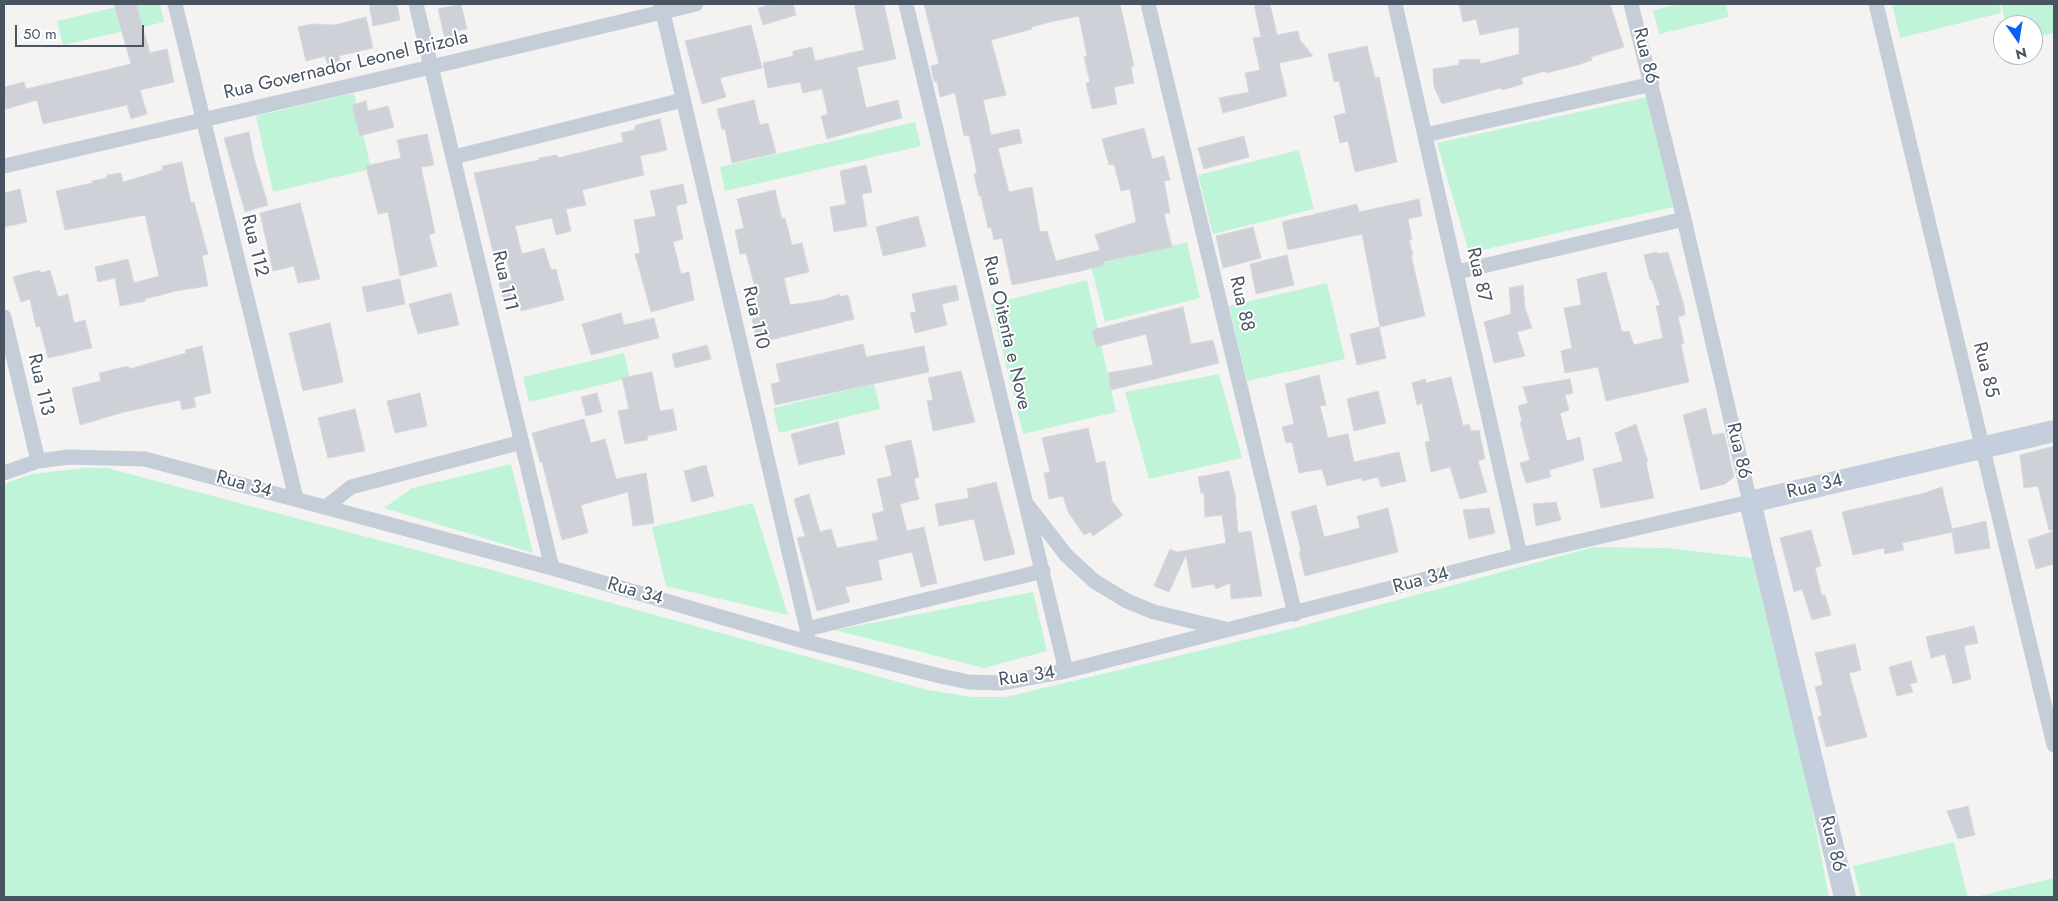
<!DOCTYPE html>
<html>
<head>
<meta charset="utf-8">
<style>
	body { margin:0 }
	#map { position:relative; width:2058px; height:901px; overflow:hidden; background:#f5f3f2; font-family:Jost,sans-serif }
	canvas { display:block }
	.frame { position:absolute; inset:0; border:5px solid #485462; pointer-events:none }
	.north { position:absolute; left:1993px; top:15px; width:50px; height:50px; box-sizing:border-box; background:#fff; border:1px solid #b6bbc0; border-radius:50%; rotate:167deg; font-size:14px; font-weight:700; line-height:20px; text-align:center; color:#485462 }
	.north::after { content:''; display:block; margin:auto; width:18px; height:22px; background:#0a5ef8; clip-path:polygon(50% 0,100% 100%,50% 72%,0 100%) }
	.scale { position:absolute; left:15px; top:25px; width:129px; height:22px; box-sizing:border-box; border:2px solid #485462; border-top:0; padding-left:6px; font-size:15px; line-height:18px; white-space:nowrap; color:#485462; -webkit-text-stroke:4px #fff; paint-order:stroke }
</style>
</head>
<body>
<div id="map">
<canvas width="2058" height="901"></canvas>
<div class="frame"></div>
<div class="north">N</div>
<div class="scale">50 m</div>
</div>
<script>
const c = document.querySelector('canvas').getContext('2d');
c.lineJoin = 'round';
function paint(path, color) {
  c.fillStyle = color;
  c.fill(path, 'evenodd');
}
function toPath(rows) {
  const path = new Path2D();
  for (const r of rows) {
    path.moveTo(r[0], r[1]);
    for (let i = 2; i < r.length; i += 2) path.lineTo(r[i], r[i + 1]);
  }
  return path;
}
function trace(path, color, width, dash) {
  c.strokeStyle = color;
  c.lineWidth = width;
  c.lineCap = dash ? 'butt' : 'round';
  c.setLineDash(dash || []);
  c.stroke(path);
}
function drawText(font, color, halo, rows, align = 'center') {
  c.font = font + ' Jost,sans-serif';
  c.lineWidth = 4;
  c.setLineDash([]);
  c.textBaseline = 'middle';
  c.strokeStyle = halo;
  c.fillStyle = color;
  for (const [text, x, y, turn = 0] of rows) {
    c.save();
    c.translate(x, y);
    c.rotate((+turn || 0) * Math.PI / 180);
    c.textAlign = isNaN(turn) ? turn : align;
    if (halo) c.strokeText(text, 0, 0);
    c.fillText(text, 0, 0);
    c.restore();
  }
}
const green = toPath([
	[129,4,160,4,164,22,63,45,57,21],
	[1680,4,1726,4,1729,17,1659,34,1653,10],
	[1892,4,1999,4,2001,13,1900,38],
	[2001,4,2054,4,2054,33,2033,38,2033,25,2006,25],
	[354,93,371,169,273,192,256,116],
	[1647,97,1673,207,1469,253,1437,143],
	[915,122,921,146,725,191,720,167],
	[1299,150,1314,209,1213,234,1198,175],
	[1187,242,1200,298,1105,322,1091,266],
	[1087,280,1116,412,1023,434,991,304],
	[1327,283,1345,359,1247,381,1229,306],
	[624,353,630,378,529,402,523,377],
	[1219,374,1242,458,1149,479,1125,392],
	[874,384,880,409,779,433,773,408],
	[511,464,533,553,384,508,412,488],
	[85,468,107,468,488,569,928,690,972,697,1006,697,1290,629,1594,547,1667,548,1752,558,1809,793,1829,897,4,897,4,484,32,474],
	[753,503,788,615,666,586,652,527],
	[1033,592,1047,651,984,668,835,630],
	[1954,842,1968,897,1861,897,1853,866],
	[2054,878,2054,897,1975,897]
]);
const building = toPath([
	[114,4,136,4,150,53,167,49,174,82,140,90,147,114,131,119,127,105,43,124,37,100,6,109,4,87,24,82,26,89,131,64,114,4],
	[369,4,397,4,400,20,373,26,369,4],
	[461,4,467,29,457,31,459,40,446,43,438,9,461,4],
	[774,4,793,4,796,15,763,25,758,8,774,4],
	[854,4,884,4,896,59,857,67,866,108,898,100,902,118,827,139,821,116,828,114,822,89,803,93,800,82,768,88,763,63,793,56,793,51,812,47,815,61,864,50,854,4],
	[924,4,1120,4,1134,66,1131,67,1134,83,1114,87,1117,104,1092,109,1086,83,1090,82,1084,57,1087,56,1079,16,1050,22,1031,27,1032,29,991,40,1006,95,983,100,991,135,1019,129,1022,143,998,148,1009,192,1032,187,1040,232,1047,231,1056,261,1100,250,1095,235,1136,222,1130,189,1121,191,1114,164,1109,165,1102,139,1144,128,1152,159,1164,156,1170,180,1164,181,1170,213,1164,214,1172,247,1103,262,1104,265,1081,271,1012,285,1002,238,994,240,991,227,988,228,981,196,979,196,974,174,977,173,969,135,964,136,955,93,940,97,937,81,934,82,931,66,939,64,924,4],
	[1254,4,1270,4,1277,35,1298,31,1300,40,1313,56,1279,63,1287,96,1223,113,1219,98,1249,92,1245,73,1260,70,1253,38,1261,37,1254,4],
	[1459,4,1610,4,1624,47,1591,57,1592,60,1578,65,1546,73,1545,71,1521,78,1523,84,1502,90,1501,88,1442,104,1434,87,1433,69,1459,65,1459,60,1480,59,1480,64,1519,54,1519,27,1480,35,1476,19,1463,22,1459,4],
	[366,17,373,48,339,56,341,63,328,66,325,56,306,61,298,27,312,24,335,25,366,17],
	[751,25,762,68,720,78,726,97,702,104,685,41,751,25],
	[1367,46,1375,78,1379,77,1397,162,1355,172,1348,141,1340,143,1334,116,1346,113,1339,81,1334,82,1328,54,1367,46],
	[754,100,760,125,768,123,776,153,732,163,725,129,722,129,717,109,754,100],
	[366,101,368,111,388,106,394,127,360,136,352,105,366,101],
	[660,119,667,150,640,156,644,175,582,190,586,205,566,209,571,231,556,235,552,218,515,226,522,254,544,248,551,270,556,269,564,300,521,311,518,296,503,299,499,283,512,280,504,250,493,252,474,173,539,160,539,158,557,155,558,158,623,142,621,133,634,130,636,125,660,119],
	[249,132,254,158,268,205,245,212,224,138,249,132],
	[427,134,434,165,421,167,435,233,429,235,437,266,400,276,388,212,378,214,366,166,401,158,397,140,427,134],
	[1244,136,1249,157,1204,169,1198,148,1244,136],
	[182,162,191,203,194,202,208,254,202,256,208,286,176,291,145,299,146,301,120,306,115,278,98,282,95,267,128,259,134,283,159,276,145,215,65,230,56,191,92,183,92,181,107,178,107,175,121,173,123,182,163,170,162,166,182,162],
	[866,165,872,192,862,194,867,226,834,232,830,207,846,204,840,171,866,165],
	[683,184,687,203,676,206,683,239,673,242,681,274,689,272,694,300,651,312,635,254,640,253,634,220,656,216,650,191,683,184],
	[20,189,27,222,4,227,4,193,20,189],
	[775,190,782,219,785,218,792,245,802,243,809,272,784,278,790,305,823,300,839,294,840,297,848,295,854,319,758,343,752,319,760,317,754,292,756,291,746,253,740,254,735,230,744,228,737,199,775,190],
	[1419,199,1422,216,1408,219,1412,239,1409,240,1413,255,1411,255,1425,316,1380,327,1362,234,1288,250,1282,222,1357,204,1359,212,1419,199],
	[300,203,320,279,298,283,294,266,273,271,260,213,300,203],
	[918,216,926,246,883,256,876,227,918,216],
	[1253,227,1261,258,1223,268,1216,236,1253,227],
	[1656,252,1659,254,1668,252,1684,306,1685,315,1678,317,1684,343,1681,345,1689,382,1606,401,1598,367,1565,373,1561,351,1572,348,1564,308,1581,305,1577,279,1606,272,1622,332,1629,331,1634,345,1663,338,1656,306,1660,305,1652,280,1650,280,1644,255,1656,252],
	[1287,255,1294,285,1256,294,1250,264,1287,255],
	[39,270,41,273,50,270,58,297,68,294,74,323,85,320,92,348,48,358,40,326,36,327,30,299,21,302,13,277,39,270],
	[400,279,405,304,367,312,362,287,400,279],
	[956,285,959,300,942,304,947,325,915,333,910,313,916,312,912,294,956,285],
	[1523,285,1525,308,1532,328,1517,332,1525,356,1494,363,1484,322,1511,314,1509,288,1523,285],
	[451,293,459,325,418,334,409,304,451,293],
	[1183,307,1191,344,1213,340,1219,363,1111,390,1108,373,1153,365,1146,334,1096,347,1092,330,1183,307],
	[621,313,624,325,654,318,659,338,591,355,582,324,621,313],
	[330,323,343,382,303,391,289,333,330,323],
	[1379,327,1386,358,1357,365,1350,334,1379,327],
	[863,344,866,357,924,346,929,372,775,405,771,384,780,382,776,364,863,344],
	[707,345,711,359,675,368,672,354,707,345],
	[202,346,211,393,194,397,196,407,182,410,180,400,124,412,80,425,72,388,101,381,99,373,128,366,129,369,186,353,185,350,202,346],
	[961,371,975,422,933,431,927,401,933,400,928,378,961,371],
	[652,372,660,411,673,409,677,430,648,436,647,440,625,444,618,411,629,409,622,378,652,372],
	[1319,375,1326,405,1320,406,1328,438,1348,434,1354,462,1399,452,1406,481,1381,487,1378,477,1362,481,1361,478,1327,486,1322,469,1299,473,1292,442,1286,443,1282,427,1294,424,1285,384,1319,375],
	[1451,377,1463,426,1469,424,1471,431,1479,430,1485,459,1478,461,1487,492,1460,499,1450,467,1431,472,1425,442,1430,441,1422,403,1417,405,1412,383,1425,379,1426,383,1451,377],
	[1570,379,1573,393,1565,395,1569,410,1560,413,1567,441,1580,437,1584,460,1549,470,1551,477,1526,483,1520,463,1530,460,1520,422,1522,421,1518,406,1528,403,1523,387,1570,379],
	[1378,391,1386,423,1354,431,1347,399,1378,391],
	[420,393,427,426,395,433,387,401,420,393],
	[597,393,602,412,586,416,581,397,597,393],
	[1706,408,1712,435,1724,433,1734,477,1725,484,1701,490,1683,415,1706,408],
	[355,409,365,451,328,458,318,418,355,409],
	[584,419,591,443,605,439,616,479,646,473,654,523,633,526,628,492,581,505,588,533,562,540,542,462,540,462,532,433,584,419],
	[838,422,845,454,799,465,791,434,838,422],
	[1636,424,1648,462,1646,463,1654,498,1601,508,1593,469,1623,461,1615,433,1636,424],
	[1088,428,1096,463,1105,461,1112,501,1123,515,1093,536,1090,532,1084,535,1068,512,1063,496,1049,499,1044,473,1050,472,1042,438,1088,428],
	[911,440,919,477,914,479,919,499,900,504,907,531,924,527,937,583,921,587,912,552,878,560,882,580,845,587,850,602,817,611,797,538,805,536,794,499,809,494,820,532,831,529,837,548,878,540,872,514,884,511,877,479,892,476,885,446,911,440],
	[2054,446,2054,530,2049,530,2038,486,2024,488,2020,455,2054,446],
	[706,465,714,496,692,502,684,471,706,465],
	[1229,471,1235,495,1238,533,1251,531,1262,596,1231,599,1230,583,1216,589,1214,584,1192,588,1186,555,1169,592,1154,586,1170,549,1177,552,1226,543,1222,515,1205,517,1204,493,1201,493,1198,477,1229,471],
	[996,482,1015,554,984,561,974,519,939,526,935,504,969,498,967,489,996,482],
	[1942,487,1952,529,1986,521,1990,548,1955,554,1952,532,1902,543,1904,550,1885,554,1884,548,1853,555,1842,512,1925,493,1942,487],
	[1556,502,1561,520,1536,526,1533,504,1556,502],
	[1316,505,1324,537,1360,528,1357,516,1388,508,1398,552,1305,576,1299,552,1301,551,1291,512,1316,505],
	[1489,508,1495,533,1469,539,1463,510,1489,508],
	[1811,530,1821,566,1815,568,1822,596,1825,595,1831,615,1812,620,1802,589,1794,592,1780,538,1811,530],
	[2054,531,2054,564,2036,569,2028,540,2054,531],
	[1974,626,1978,643,1964,646,1971,679,1953,684,1945,654,1931,658,1926,637,1974,626],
	[1855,644,1861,670,1849,673,1867,737,1826,747,1818,717,1822,716,1815,687,1823,685,1815,653,1855,644],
	[1911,661,1917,682,1910,684,1913,692,1897,696,1889,667,1911,661],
	[1968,806,1975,835,1958,839,1947,811,1968,806]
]);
const street = toPath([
	[175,4,296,498],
	[416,4,552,568],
	[661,4,807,629,807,642],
	[906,4,1066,671],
	[1148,4,1295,614],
	[1395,4,1520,555],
	[1876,4,2054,745],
	[1425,135,1652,84],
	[454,157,683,100],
	[4,166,431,67,696,4],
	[1457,272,1684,219],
	[4,317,38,461],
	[4,473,38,461,69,457,145,459,552,568,807,642,940,676,969,682,1001,683,1066,671,1520,555,1750,502,1684,219,1631,4],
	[326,507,351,487,522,442],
	[1029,507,1066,555,1094,581,1127,601,1154,612,1225,629],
	[807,629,1043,571]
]);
const secondary = toPath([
	[1845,897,1750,502,2054,431]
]);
const streetNames = [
	["Rua 86",1645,56,76],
	["Rua Governador Leonel Brizola",346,66,-13],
	["Rua 112",254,246,76],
	["Rua 87",1478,275,77],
	["Rua 111",504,281,77],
	["Rua 88",1241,304,77],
	["Rua 110",755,318,77],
	["Rua Oitenta e Nove",1006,333,77],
	["Rua 85",1985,370,76],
	["Rua 113",40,385,77],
	["Rua 86",1738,451,77],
	["Rua 34",244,485,15],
	["Rua 34",1815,487,-13],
	["Rua 34",1421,581,-15],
	["Rua 34",635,592,16],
	["Rua 34",1027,677,-8],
	["Rua 86",1832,844,76]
];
paint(green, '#bff4d8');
paint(building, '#ced1d8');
trace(building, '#d6d8de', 1);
trace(street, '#c5cdd8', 15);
trace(secondary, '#c4cedc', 22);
drawText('19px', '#485462', '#fff', streetNames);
</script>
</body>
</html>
